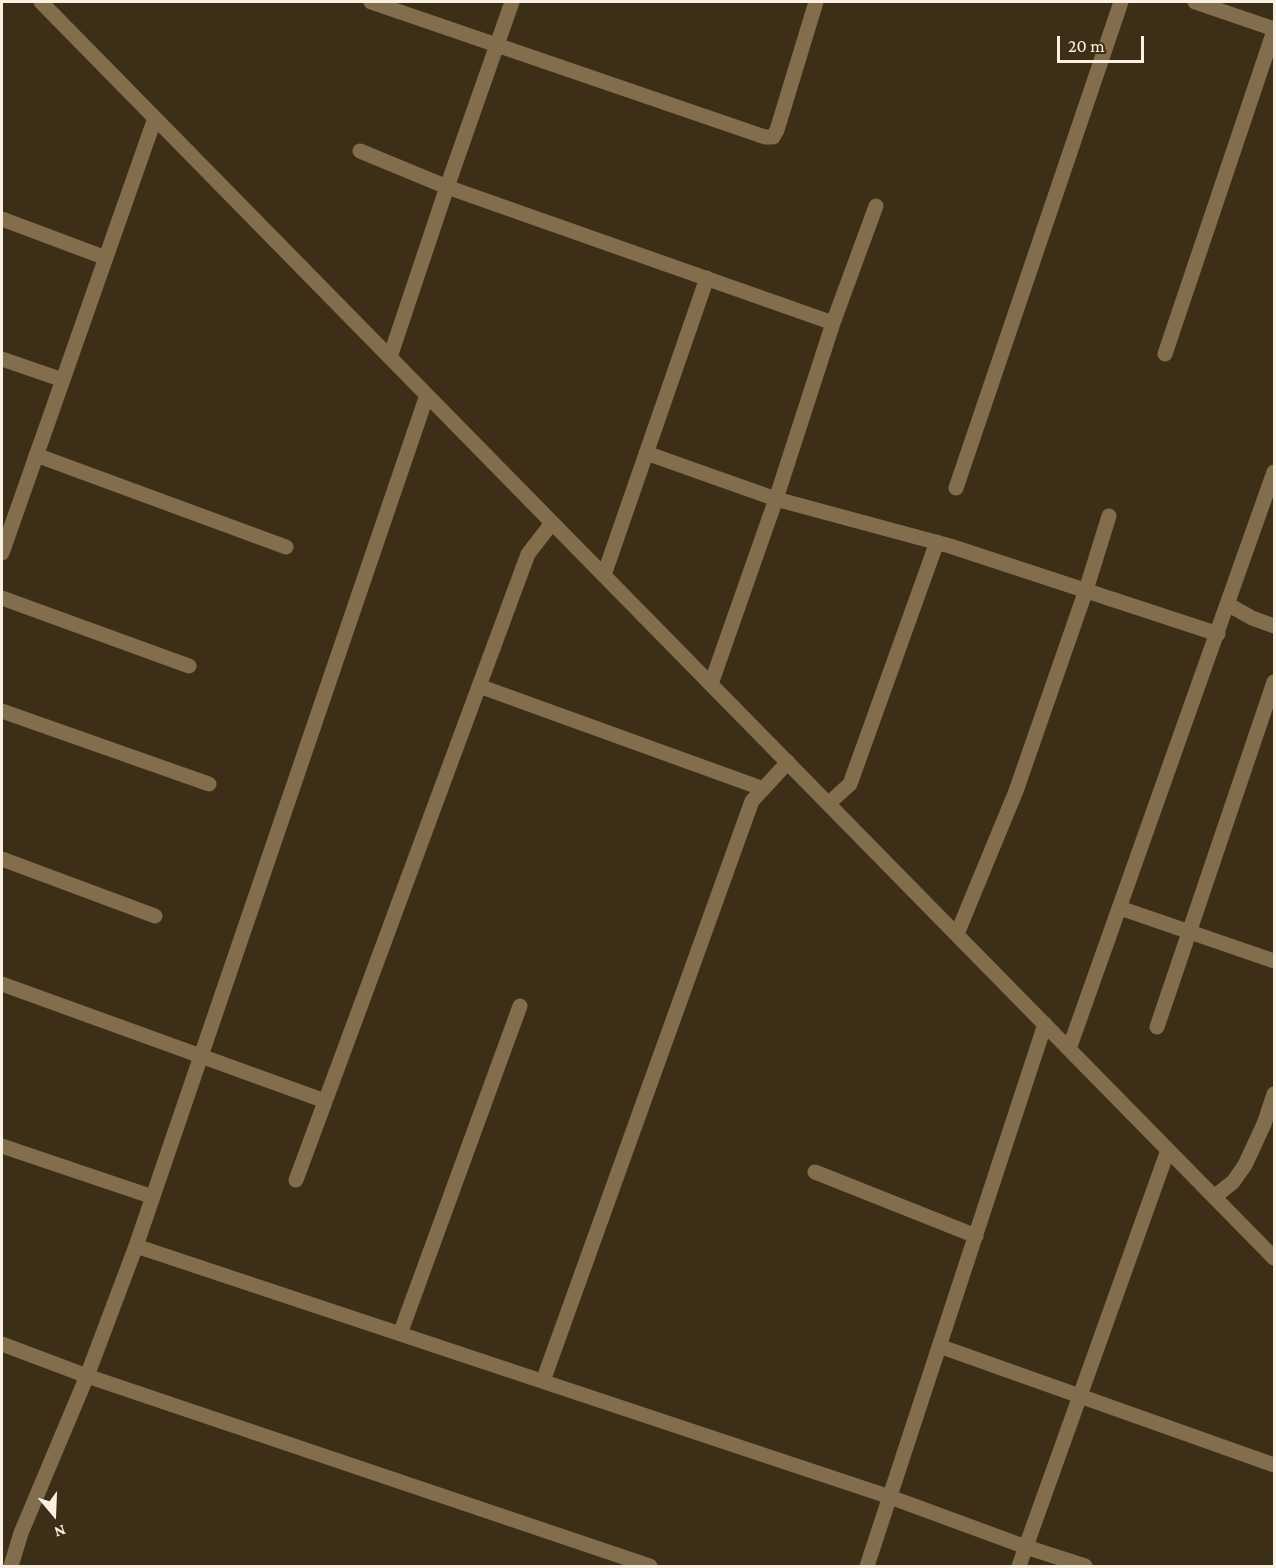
<!DOCTYPE html>
<html>
<head>
<meta charset="utf-8">
<style>
	body { margin:0 }
	#map { position:relative; width:1276px; height:1568px; overflow:hidden; background:#3d2e17; font-family:"Crimson Pro",serif }
	canvas { display:block }
	.frame { position:absolute; inset:0; border:3px solid #faf1e3; pointer-events:none }
	.north { position:absolute; left:24px; top:1484px; width:60px; height:60px; -webkit-text-stroke:4px #3d2e17; paint-order:stroke; rotate:161deg; font-size:16px; font-weight:700; line-height:24px; text-align:center; color:#faf1e3 }
	.north::after { content:''; display:block; margin:auto; width:21px; height:27px; background:#faf1e3; clip-path:polygon(50% 0,100% 100%,50% 72%,0 100%) }
	.scale { position:absolute; left:1057px; top:36px; width:87px; height:27px; box-sizing:border-box; border:3px solid #faf1e3; border-top:0; padding-left:8px; font-size:18px; line-height:21px; white-space:nowrap; color:#faf1e3; -webkit-text-stroke:4px #3d2e17; paint-order:stroke }
</style>
</head>
<body>
<div id="map">
<canvas width="1276" height="1568"></canvas>
<div class="frame"></div>
<div class="north">N</div>
<div class="scale">20 m</div>
</div>
<script>
const c = document.querySelector('canvas').getContext('2d');
c.lineJoin = 'round';
function toPath(rows) {
  const path = new Path2D();
  for (const r of rows) {
    path.moveTo(r[0], r[1]);
    for (let i = 2; i < r.length; i += 2) path.lineTo(r[i], r[i + 1]);
  }
  return path;
}
function trace(path, color, width, dash) {
  c.strokeStyle = color;
  c.lineWidth = width;
  c.lineCap = dash ? 'butt' : 'round';
  c.setLineDash(dash || []);
  c.stroke(path);
}
const minor = toPath([
	[41,2,1274,1258],
	[371,2,765,137,773,137,777,130,816,2],
	[1195,2,1274,29],
	[360,151,447,187,833,323],
	[2,219,106,258],
	[1165,354,1274,31],
	[390,357,447,187,512,2],
	[2,359,63,380],
	[646,453,776,499,950,546,1218,634],
	[36,455,286,547],
	[956,488,1121,2],
	[2,553,155,118],
	[604,575,707,278],
	[2,598,189,666],
	[1229,605,1252,618,1274,626],
	[711,684,776,499,833,323,876,206],
	[479,686,761,788],
	[2,711,209,784],
	[828,804,850,784,937,542],
	[2,859,155,916],
	[1120,908,1274,961],
	[957,934,1016,791,1086,590,1109,516],
	[2,984,325,1101],
	[1157,1027,1274,682],
	[1069,1049,1274,472],
	[2,1146,153,1197],
	[815,1172,976,1236],
	[296,1180,528,554,552,523],
	[1214,1197,1233,1182,1245,1165,1264,1124,1274,1094],
	[136,1246,890,1497,1026,1547,1085,1566],
	[400,1334,520,1006],
	[2,1344,87,1376,650,1566],
	[939,1346,1274,1465],
	[543,1381,752,801,788,762],
	[11,1566,21,1533,87,1376,136,1246,427,395],
	[867,1566,1045,1024],
	[1019,1566,1168,1150]
]);
trace(minor, '#826e4d', 15);
</script>
</body>
</html>
